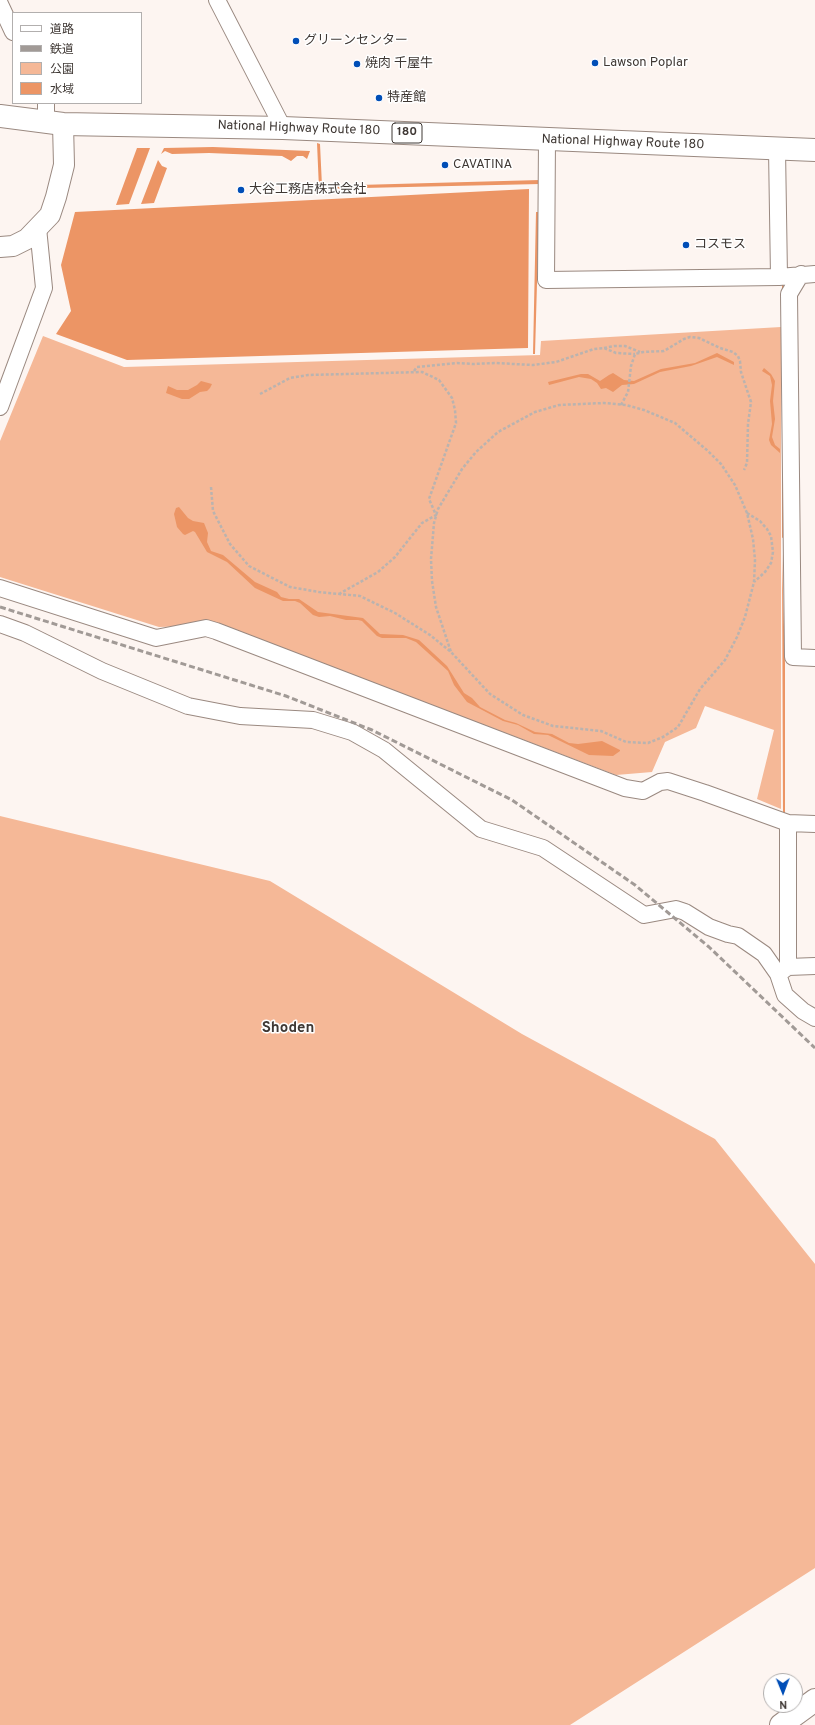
<!DOCTYPE html>
<html>
<head>
<meta charset="utf-8">
<style>
	body { margin:0 }
	#map { position:relative; width:815px; height:1725px; overflow:hidden; background:#fdf5f1; font-family:Overpass,"Noto Sans JP",sans-serif }
	canvas { display:block }
	.legend { position:absolute; left:12px; top:12px; width:130px; height:92px; box-sizing:border-box; background:#fff; border:1px solid #b2afae; margin:0; padding:5px 7px; list-style:none; font-size:12px; color:#3f3834 }
	.legend li { display:flex; align-items:center; gap:8px; height:20px }
	.legend b { width:20px; border:1px solid #b2afae }
	.north { position:absolute; left:763px; top:1673px; width:40px; height:40px; box-sizing:border-box; background:#fff; border:1px solid #b2afae; border-radius:50%; rotate:179deg; font-size:11px; font-weight:700; line-height:16px; text-align:center; color:#3f3834 }
	.north::after { content:''; display:block; margin:auto; width:14px; height:18px; background:#004eb7; clip-path:polygon(50% 0,100% 100%,50% 72%,0 100%) }
</style>
</head>
<body>
<div id="map">
<canvas width="815" height="1725"></canvas>
<ul class="legend">
<li><b style="height:5px;background:#fff"></b>道路</li>
<li><b style="height:5px;background:#a19a96"></b>鉄道</li>
<li><b style="height:11px;background:#f5b897"></b>公園</li>
<li><b style="height:11px;background:#ec9565"></b>水域</li>
</ul>
<div class="north">N</div>
</div>
<script>
const c = document.querySelector('canvas').getContext('2d');
c.lineJoin = 'round';
function paint(path, color) {
  c.fillStyle = color;
  c.fill(path, 'evenodd');
}
function toPath(rows) {
  const path = new Path2D();
  for (const r of rows) {
    path.moveTo(r[0], r[1]);
    for (let i = 2; i < r.length; i += 2) path.lineTo(r[i], r[i + 1]);
  }
  return path;
}
function trace(path, color, width, dash) {
  c.strokeStyle = color;
  c.lineWidth = width;
  c.lineCap = dash ? 'butt' : 'round';
  c.setLineDash(dash || []);
  c.stroke(path);
}
function drawText(font, color, halo, rows, align = 'center') {
  c.font = font + ' Overpass,"Noto Sans JP",sans-serif';
  c.lineWidth = 3;
  c.setLineDash([]);
  c.textBaseline = 'middle';
  c.strokeStyle = halo;
  c.fillStyle = color;
  for (const [text, x, y, turn = 0] of rows) {
    c.save();
    c.translate(x, y);
    c.rotate((+turn || 0) * Math.PI / 180);
    c.textAlign = isNaN(turn) ? turn : align;
    if (halo) c.strokeText(text, 0, 0);
    c.fillText(text, 0, 0);
    c.restore();
  }
}
const green = toPath([
	[781,327,781,809,757,799,774,730,705,706,696,728,665,742,652,772,616,775,221,625,159,627,0,577,0,441,43,336,124,367,540,355,541,341],
	[0,816,270,881,522,1034,715,1139,815,1264,815,1568,570,1725,0,1725]
]);
const water = toPath([
	[317,143,320,144,322,186,540,180,540,184,319,189],
	[213,147,310,151,307,159,303,156,297,156,291,161,282,156,209,153,172,154,165,151,161,154,164,148],
	[137,148,150,148,129,204,116,205],
	[158,160,162,166,167,168,154,203,141,204],
	[529,189,528,348,127,360,56,334,71,311,61,265,75,212],
	[536,212,539,212,535,354,533,354],
	[783,281,784,537,782,538,782,283],
	[717,353,734,362,734,365,717,357,691,366,660,372,634,384,622,385,613,392,606,388,601,389,597,383,591,379,579,377,549,385,548,382,581,374,588,374,600,381,609,375,613,373,624,380,634,381,661,369,695,363],
	[764,368,771,374,775,381,773,401,775,419,772,437,775,445,780,449,780,453,771,445,769,440,772,424,770,401,772,385,770,376,762,371],
	[201,381,212,384,210,388,207,391,200,392,189,399,182,399,166,393,168,386,177,390,188,390,197,385],
	[179,507,188,518,193,521,204,523,208,533,207,542,211,551,223,555,255,582,277,592,281,597,289,599,299,599,318,612,363,618,380,634,403,635,419,640,447,666,464,693,472,698,480,707,505,720,516,723,535,732,552,734,569,743,578,744,602,741,620,750,620,751,613,756,589,755,548,735,534,734,518,725,503,721,467,702,454,685,448,671,416,642,406,638,382,638,377,636,362,621,358,620,346,620,330,616,319,617,313,615,300,603,295,601,283,601,255,588,227,562,207,552,195,532,193,531,185,535,183,534,177,527,174,514,176,508],
	[782,554,785,664,785,814,783,814]
]);
const path = toPath([
	[604,348,614,346,625,346,640,352],
	[414,371,417,367,457,363,473,364,495,363,533,365,556,362,594,349,604,348,616,353,635,354],
	[260,394,290,378,308,375,422,372,439,380,452,398,455,410,456,423,429,499,436,515,422,523,395,557,378,572,339,594],
	[621,405,628,392,631,366,635,354,643,352,664,351,684,339,690,337,699,338,720,348,733,352,738,356,740,361,741,372,751,402,748,424,747,463,744,470],
	[211,487,213,511,230,544,249,566,290,587,319,592,360,596,395,613,430,635,451,652,490,694,523,715,553,726,601,731,626,742,648,743,663,737,678,727,700,689,725,660,737,637,745,617,754,582,755,560,753,539,747,513,735,485,721,464,708,451,675,423,644,410,626,405,604,403,559,405,535,412,498,432,476,452,462,469,438,509,434,523,431,559,432,581,436,607,451,652],
	[747,513,760,521,767,529,771,536,773,552,771,563,765,572,754,582]
]);
const minor = toPath([
	[217,0,283,128],
	[0,4,13,32],
	[46,103,46,122],
	[547,140,546,280,779,277,815,274],
	[777,149,779,277],
	[801,274,789,294,793,657,815,658],
	[0,407,44,288,38,228],
	[0,588,156,638,206,628,216,631,625,788,643,791,660,782,668,781,705,793,788,823,815,824],
	[0,624,25,633,102,671,188,706,240,716,313,720,352,732,384,750,481,829,543,848,644,915,676,909,685,912,709,927,728,934,738,936,764,954,778,974,785,995,803,1011,815,1018],
	[788,967,788,823],
	[781,972,788,967,815,966]
]);
const tertiary = toPath([
	[0,247,13,246,27,239,50,215,56,197,64,165,63,124]
]);
const trunk = toPath([
	[0,116,63,124,283,128,815,150],
	[781,1725,815,1700]
]);
const rail = toPath([
	[0,607,286,696,372,730,512,800,635,885,709,947,815,1048]
]);
const markers = [
	[296,41,4,"#004eb7"],
	[595,63,4,"#004eb7"],
	[357,64,4,"#004eb7"],
	[379,98,4,"#004eb7"],
	[445,165,4,"#004eb7"],
	[241,190,4,"#004eb7"],
	[686,245,4,"#004eb7"]
];
const shields = [
	[407,133,30]
];
const shieldNames = [
	["180",407,133]
];
const poiNames = [
	["グリーンセンター",304,41],
	["Lawson Poplar",603,63],
	["焼肉 千屋牛",365,64],
	["特産館",387,98],
	["CAVATINA",453,165],
	["大谷工務店株式会社",249,190],
	["コスモス",694,245]
];
const streetNames = [
	["National Highway Route 180",299,129,2],
	["National Highway Route 180",623,143,2]
];
const quarterNames = [
	["Shoden",288,1029]
];
paint(green, '#f5b897');
paint(water, '#ec9565');
trace(minor, '#9a8980', 18);
trace(tertiary, '#9a8980', 22);
trace(trunk, '#9a8980', 24);
trace(path, '#bab3af', 2.5, [3, 2]);
trace(minor, '#fff', 16);
trace(tertiary, '#fff', 20);
trace(trunk, '#fff', 22);
trace(rail, '#a19a96', 3, [6, 3]);
for (const [x, y, r, color] of markers) {
  const dot = new Path2D();
  dot.arc(x, y, r, 0, 2 * Math.PI);
  c.fillStyle = color;
  c.fill(dot);
  trace(dot, '#fff', 1.5);
}
for (const [x, y, w] of shields) {
  const box = new Path2D();
  box.roundRect(x - w / 2, y - 10, w, 20, 3);
  c.fillStyle = '#fff';
  c.fill(box);
  trace(box, '#3f3834', 1);
}
drawText('bold 12px', '#3f3834', null, shieldNames);
drawText('13px', '#3f3834', '#fff', poiNames, 'left');
drawText('13px', '#3f3834', '#fff', streetNames);
drawText('bold 15px', '#3f3834', '#fff', quarterNames);
</script>
</body>
</html>
